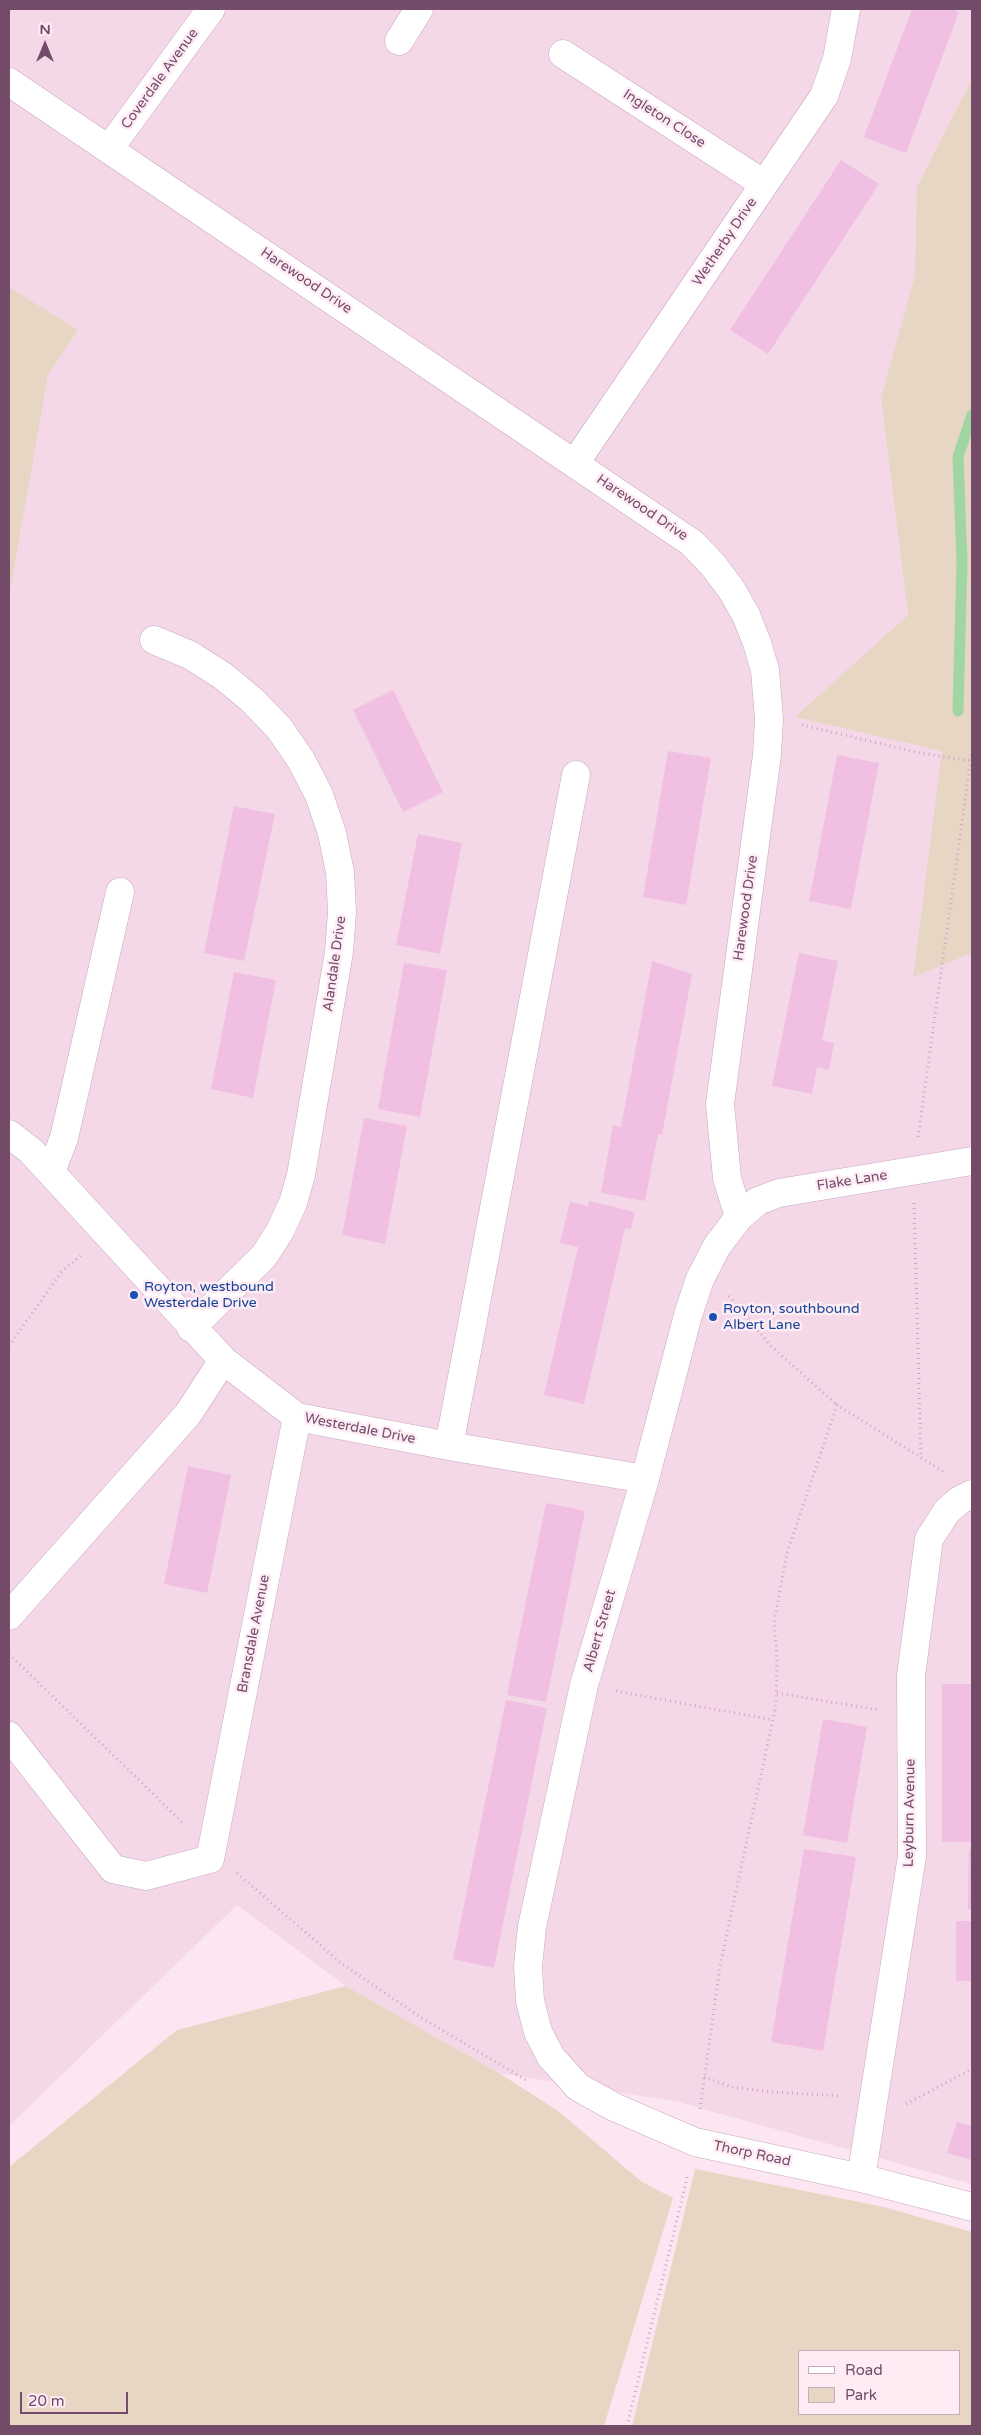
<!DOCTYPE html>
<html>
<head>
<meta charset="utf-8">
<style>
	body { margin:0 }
	#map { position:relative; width:981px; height:2435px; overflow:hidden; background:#fbe6f1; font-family:"Varela Round",sans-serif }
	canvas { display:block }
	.frame { position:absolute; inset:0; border:10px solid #744c6a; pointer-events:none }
	.legend { position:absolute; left:798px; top:2350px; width:162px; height:65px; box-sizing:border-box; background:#feecf5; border:1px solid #c7acbd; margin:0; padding:6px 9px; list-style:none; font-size:15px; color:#744c6a }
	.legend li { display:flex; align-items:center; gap:10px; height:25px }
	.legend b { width:25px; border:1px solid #c7acbd }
	.north { position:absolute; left:20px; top:20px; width:50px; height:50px; -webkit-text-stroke:4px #feecf5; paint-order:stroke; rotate:0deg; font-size:14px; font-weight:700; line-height:20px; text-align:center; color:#744c6a }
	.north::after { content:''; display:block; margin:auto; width:18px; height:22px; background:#744c6a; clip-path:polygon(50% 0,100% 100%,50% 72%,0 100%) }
	.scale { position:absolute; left:20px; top:2392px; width:108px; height:22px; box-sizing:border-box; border:2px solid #744c6a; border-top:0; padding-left:6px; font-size:15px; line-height:18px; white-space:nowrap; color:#744c6a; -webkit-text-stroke:4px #feecf5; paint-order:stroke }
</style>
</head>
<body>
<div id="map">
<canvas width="981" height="2435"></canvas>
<div class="frame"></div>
<ul class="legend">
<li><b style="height:6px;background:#fff"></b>Road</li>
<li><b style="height:14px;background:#e8d6c5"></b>Park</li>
</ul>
<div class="north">N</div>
<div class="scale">20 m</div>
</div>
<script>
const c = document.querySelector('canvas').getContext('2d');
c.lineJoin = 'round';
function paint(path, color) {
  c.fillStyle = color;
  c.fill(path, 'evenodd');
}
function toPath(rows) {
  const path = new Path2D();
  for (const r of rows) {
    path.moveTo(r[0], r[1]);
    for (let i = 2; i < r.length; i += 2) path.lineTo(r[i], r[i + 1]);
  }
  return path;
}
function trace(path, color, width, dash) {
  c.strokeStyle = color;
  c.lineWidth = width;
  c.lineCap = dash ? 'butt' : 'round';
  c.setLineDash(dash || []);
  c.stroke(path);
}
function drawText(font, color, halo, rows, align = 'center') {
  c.font = font + ' "Varela Round",sans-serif';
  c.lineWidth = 5;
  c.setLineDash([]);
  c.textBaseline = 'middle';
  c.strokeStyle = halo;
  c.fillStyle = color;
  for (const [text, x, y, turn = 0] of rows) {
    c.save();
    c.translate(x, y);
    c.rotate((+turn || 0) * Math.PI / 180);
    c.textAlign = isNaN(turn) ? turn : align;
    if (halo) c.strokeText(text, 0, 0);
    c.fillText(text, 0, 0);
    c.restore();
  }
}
const residential = toPath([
	[9,9,972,9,972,2184,678,2102,499,2073,346,1986,237,1905,9,2126]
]);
const green = toPath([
	[972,79,972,953,913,977,942,751,795,717,908,615,881,398,915,275,917,187],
	[9,287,78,330,48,375,9,597],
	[346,1986,499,2073,558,2111,642,2182,673,2198,604,2426,9,2426,9,2167,177,2030],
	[695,2169,884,2207,972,2232,972,2426,632,2426],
	[960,2351,960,2414,800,2414,800,2351]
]);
const stream = toPath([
	[958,711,962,563,958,457,972,415]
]);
const building = toPath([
	[912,9,951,9,959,12,906,153,864,137],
	[841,160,879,184,768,354,730,330],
	[393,690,443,792,403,812,353,710],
	[668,751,711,758,686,905,643,897],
	[837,755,879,763,851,909,809,901],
	[234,806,275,814,244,961,204,953],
	[418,834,462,843,440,954,396,945],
	[799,953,838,961,822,1040,834,1043,829,1070,817,1067,812,1094,772,1086],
	[652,961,692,974,662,1135,658,1134,645,1201,601,1193,613,1125,621,1127],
	[404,963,447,970,420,1117,378,1109],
	[234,972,276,980,253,1098,211,1089],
	[364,1118,407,1126,385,1244,342,1235],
	[589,1201,635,1212,631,1229,625,1228,584,1404,544,1395,578,1247,560,1243,570,1202,588,1206],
	[188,1466,231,1475,207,1593,164,1584],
	[546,1503,585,1511,546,1702,507,1695],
	[942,1684,972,1684,972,1842,942,1842],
	[506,1700,547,1708,494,1968,453,1959],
	[823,1719,867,1727,847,1843,803,1835],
	[804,1849,856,1857,823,2051,771,2042],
	[969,1849,972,1849,972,1909,968,1909],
	[956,1921,972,1921,972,1981,956,1981],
	[957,2122,972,2126,972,2160,947,2153]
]);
const path = toPath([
	[802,725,920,753,971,761],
	[918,1137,972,751],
	[914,1203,921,1458],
	[729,1296,772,1347,837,1405],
	[9,1346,62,1271,83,1254],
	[9,1654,183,1823],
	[616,1691,773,1720],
	[777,1693,879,1710],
	[237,1873,341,1963,420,2017,526,2080],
	[704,2077,732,2087,773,2092,841,2096],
	[906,2104,972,2069],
	[700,2109,720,1966,776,1705,777,1658,774,1622,787,1553,837,1405,944,1472],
	[627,2426,688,2174]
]);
const minor = toPath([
	[399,41,419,9],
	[563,54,764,184],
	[9,82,692,543,713,565,731,589,746,615,757,643,765,670,769,719,767,755,720,1104,727,1178,739,1217],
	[109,149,211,9],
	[575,463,824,96,837,59,846,9],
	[154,640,190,655,223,676,252,700,279,728,301,760,319,795,332,833,340,872,342,912,339,952,301,1175,293,1203,280,1231,264,1256,191,1328],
	[9,1134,31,1151,223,1360,297,1417,449,1446,645,1479],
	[972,1161,779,1193,758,1201,739,1217,717,1246,700,1279,688,1315,645,1479,584,1685,532,1927,528,1966,530,2001,538,2032,551,2057,578,2087,614,2107,695,2142,861,2178,972,2207],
	[51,1172,64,1138,120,892],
	[449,1446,576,775],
	[9,1616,188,1414,223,1360],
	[9,1736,113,1869,146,1876,210,1859,297,1417],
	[861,2178,912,1856,911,1676,929,1539,947,1511,960,1500,972,1494]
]);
const markers = [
	[134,1295,5,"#1a4fb4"],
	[713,1317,5,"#1a4fb4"]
];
const streetNames = [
	["Coverdale Avenue",160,79,-54],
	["Ingleton Close",664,119,33],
	["Wetherby Drive",725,242,-56],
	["Harewood Drive",306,281,34],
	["Harewood Drive",642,508,34],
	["Harewood Drive",746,908,-82],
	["Alandale Drive",335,964,-82],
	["Flake Lane",852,1181,-9],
	["Westerdale Drive",360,1429,11],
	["Albert Street",600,1631,-74],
	["Bransdale Avenue",254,1634,-79],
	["Leyburn Avenue",910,1813,-89],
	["Thorp Road",752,2154,12]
];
const transitNames = [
	["Royton, westbound",144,1287],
	["Westerdale Drive",144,1303],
	["Royton, southbound",723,1309],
	["Albert Lane",723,1325]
];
paint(residential, '#f5d8e8');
paint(green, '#e8d6c5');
trace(stream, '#a2d5a4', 11);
paint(building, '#f0bfe2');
trace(minor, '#c8a8bd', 29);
trace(path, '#d4a2c7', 3, [1, 4]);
trace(minor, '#fff', 28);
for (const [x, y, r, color] of markers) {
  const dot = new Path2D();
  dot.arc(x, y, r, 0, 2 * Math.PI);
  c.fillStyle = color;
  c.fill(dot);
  trace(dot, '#feecf5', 2);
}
drawText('14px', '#744c6a', '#feecf5', streetNames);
drawText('14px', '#164399', '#feecf5', transitNames, 'left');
</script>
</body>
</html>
